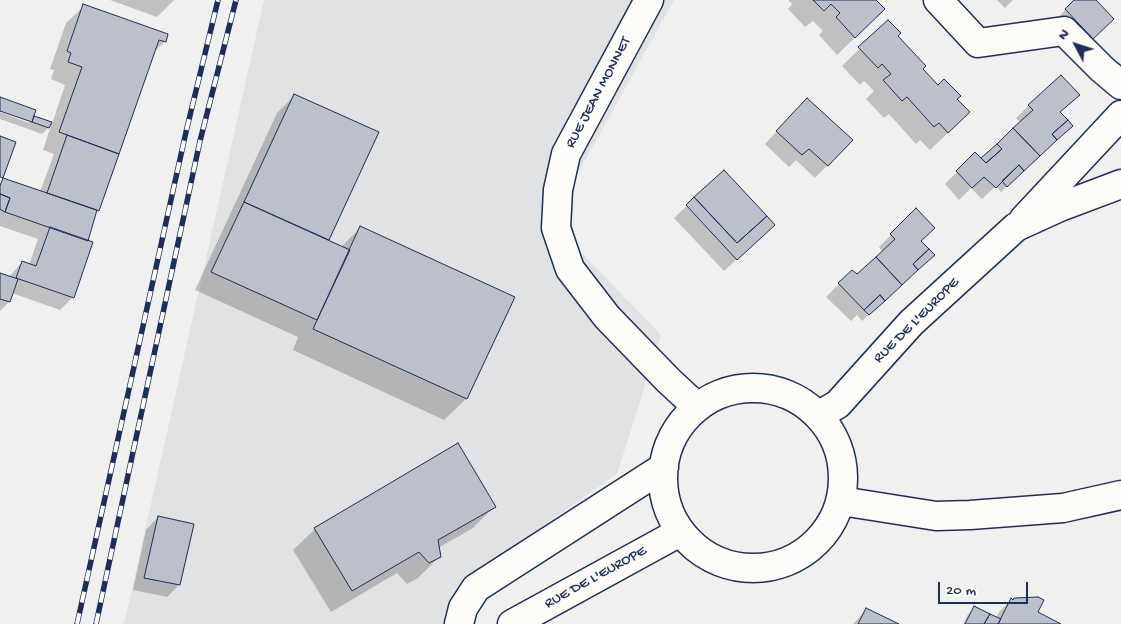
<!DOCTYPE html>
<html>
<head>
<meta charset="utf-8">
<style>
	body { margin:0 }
	#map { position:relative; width:1121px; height:624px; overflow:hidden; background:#f0f0ee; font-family:"Gochi Hand",sans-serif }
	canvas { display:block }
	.north { position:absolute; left:1051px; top:20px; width:50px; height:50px; -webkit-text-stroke:4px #fdfcf7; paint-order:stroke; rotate:310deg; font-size:14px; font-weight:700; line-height:20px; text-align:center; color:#1b2f5e }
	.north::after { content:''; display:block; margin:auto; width:18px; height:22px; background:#1b2f5e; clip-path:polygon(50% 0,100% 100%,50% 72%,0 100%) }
	.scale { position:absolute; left:938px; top:582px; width:90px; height:22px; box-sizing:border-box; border:2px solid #1b2f5e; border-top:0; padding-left:6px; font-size:15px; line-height:18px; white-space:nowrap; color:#1b2f5e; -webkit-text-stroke:4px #fdfcf7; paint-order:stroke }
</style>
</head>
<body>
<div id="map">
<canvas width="1121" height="624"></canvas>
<div class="north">N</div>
<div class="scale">20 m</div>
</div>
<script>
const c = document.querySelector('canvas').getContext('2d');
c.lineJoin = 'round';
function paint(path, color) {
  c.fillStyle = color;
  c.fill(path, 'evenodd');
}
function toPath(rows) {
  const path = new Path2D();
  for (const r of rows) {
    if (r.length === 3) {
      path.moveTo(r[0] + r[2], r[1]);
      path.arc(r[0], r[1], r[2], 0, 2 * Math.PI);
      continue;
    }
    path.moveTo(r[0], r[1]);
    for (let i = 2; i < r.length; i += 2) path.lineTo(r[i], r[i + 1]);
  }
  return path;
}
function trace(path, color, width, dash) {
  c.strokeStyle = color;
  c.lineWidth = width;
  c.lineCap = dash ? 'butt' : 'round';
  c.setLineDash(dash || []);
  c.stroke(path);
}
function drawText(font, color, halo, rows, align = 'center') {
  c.font = font + ' "Gochi Hand",sans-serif';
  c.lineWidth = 4.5;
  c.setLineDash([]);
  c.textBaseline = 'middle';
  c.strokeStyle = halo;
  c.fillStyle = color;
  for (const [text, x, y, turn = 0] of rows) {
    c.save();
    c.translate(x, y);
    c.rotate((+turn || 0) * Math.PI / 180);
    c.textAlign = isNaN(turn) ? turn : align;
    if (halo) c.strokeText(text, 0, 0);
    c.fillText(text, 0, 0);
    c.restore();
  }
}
const built = toPath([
	[264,0,674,0,567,193,577,248,661,335,617,474,467,579,444,624,124,624]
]);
const shadow = toPath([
	[110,0,174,0,157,17],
	[788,0,875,0,866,27,837,55,819,35,823,31,813,21,805,27,788,9,792,4],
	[997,0,1013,0,1005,8],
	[1076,0,1094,0,1112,19,1080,50,1053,22],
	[84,6,165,41,154,52,98,210,95,213,73,297,60,310,12,293,9,302,0,311,0,274,9,277,22,262,29,265,38,239,0,226,0,183,4,179,40,192,54,154,43,150,51,125,42,134,0,119,0,112,29,123,29,120,0,110,0,98,32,117,52,124,65,85,51,79,54,70,50,69,66,23],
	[888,21,896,36,921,69,938,87,955,99,951,130,930,150,920,140,916,144,889,114,884,118,866,99,874,91,864,81,860,85,842,66],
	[295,95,377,133,327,241,341,247,361,227,513,298,466,399,444,420,293,350,298,337,195,290,277,113],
	[1078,95,1059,113,1043,153,1001,192,996,186,982,199,971,188,959,200,945,184,975,154,981,160,1021,123,1016,118,1029,105],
	[795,112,852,140,815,178,796,160,789,167,765,144],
	[724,171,761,237,724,271,674,218],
	[916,210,920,241,911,275,862,321,857,315,851,321,826,297,852,271,857,276,883,252,879,247],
	[494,507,473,528,438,548,440,556,418,578,407,584,397,573,331,612,293,550,315,529],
	[158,517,179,585,167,597,133,590,146,530],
	[1011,600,1059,624,963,624,968,614,975,608,996,618,999,612],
	[866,610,896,624,853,624]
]);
const building = toPath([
	[813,0,876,0,885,9,855,38,836,17,840,13,831,4,824,11,813,0],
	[1074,0,1096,0,1114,19,1093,39,1065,9,1074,0],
	[83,4,168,34,166,42,159,40,119,154,59,132,82,67,68,62,71,53,67,51,83,4],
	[888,20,901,33,898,36,926,66,923,69,938,85,944,79,961,96,957,99,970,112,948,133,939,123,934,127,907,97,902,101,883,80,891,74,882,64,878,68,858,47,888,20],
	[1061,75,1080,95,1060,112,1068,120,1052,134,1057,140,1040,156,1013,128,1033,110,1028,105,1061,75],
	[294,94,379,132,329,240,244,202,294,94],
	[0,97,36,110,32,122,0,111,0,97],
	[807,98,853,140,828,166,809,149,802,155,776,131,807,98],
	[34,116,52,122,49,128,32,122,34,116],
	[1068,120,1073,126,1057,140,1052,134,1068,120],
	[1013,128,1040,156,1024,171,1019,165,996,188,984,177,972,188,956,171,975,152,986,163,1002,149,997,144,1013,128],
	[67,135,119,154,99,211,47,193,67,135],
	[0,136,16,142,3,178,0,177,0,136],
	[997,144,1002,149,986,163,981,158,997,144],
	[1019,165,1024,171,1007,187,1002,181,1019,165],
	[724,170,767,216,737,243,694,197,724,170],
	[3,178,97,210,88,241,5,212,10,198,0,194,0,186,3,178],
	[0,194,10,198,5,212,0,209,0,194],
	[694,197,737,243,767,216,775,225,737,260,686,205,694,197],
	[244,202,350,250,317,320,211,272,244,202],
	[916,208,935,228,921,241,929,249,913,264,918,270,902,285,876,257,895,239,890,234,916,208],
	[360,226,515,297,467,399,313,329,360,226],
	[50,227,93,242,74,298,16,278,22,261,36,266,50,227],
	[929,249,935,255,918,270,913,264,929,249],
	[876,257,902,285,885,301,880,295,864,310,838,283,852,270,857,274,876,257],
	[0,273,18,279,10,302,0,299,0,273],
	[880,295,885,301,869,315,864,310,880,295],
	[458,443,496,507,438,540,441,557,429,563,419,552,352,591,314,528,458,443],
	[158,516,194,524,180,585,144,578,158,516],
	[1038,597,1044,600,1038,612,1061,624,998,624,1011,598,1013,600,1014,598,1038,597],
	[974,606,990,614,984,624,965,624,974,606],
	[866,608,899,624,858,624,866,608],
	[990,614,1001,619,998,624,984,624,990,614]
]);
const minor = toPath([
	[649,0,566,154,558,190,556,228,570,269,607,317,668,380,697,407],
	[938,0,978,43,1064,31,1102,69,1121,85],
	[1024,219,1121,115],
	[753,478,90],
	[820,415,838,404,911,323,1016,227,1060,207,1121,184],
	[459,624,463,608,476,588,664,467],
	[512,624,680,532]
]);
const highway = toPath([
	[841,501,936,516,970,515,1063,508,1121,495]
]);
const rail = toPath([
	[77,624,186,132,218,0],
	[96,624,200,141,236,0]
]);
const streetNames = [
	["RUE JEAN MONNET",599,93,-62],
	["RUE DE L'EUROPE",917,321,-45],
	["RUE DE L'EUROPE",596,578,-29]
];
paint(built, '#e0e2e3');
paint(shadow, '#0003');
paint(building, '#bbc0ca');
trace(building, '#1b2f5e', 1);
trace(minor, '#1b2f5e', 31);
trace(highway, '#1b2f5e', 31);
trace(minor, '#fdfcf7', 28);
trace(highway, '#fdfcf7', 28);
trace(rail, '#1b2f5e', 5.5);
trace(rail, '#fdfcf7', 4, [11]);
drawText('15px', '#1b2f5e', '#fdfcf7', streetNames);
</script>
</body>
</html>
